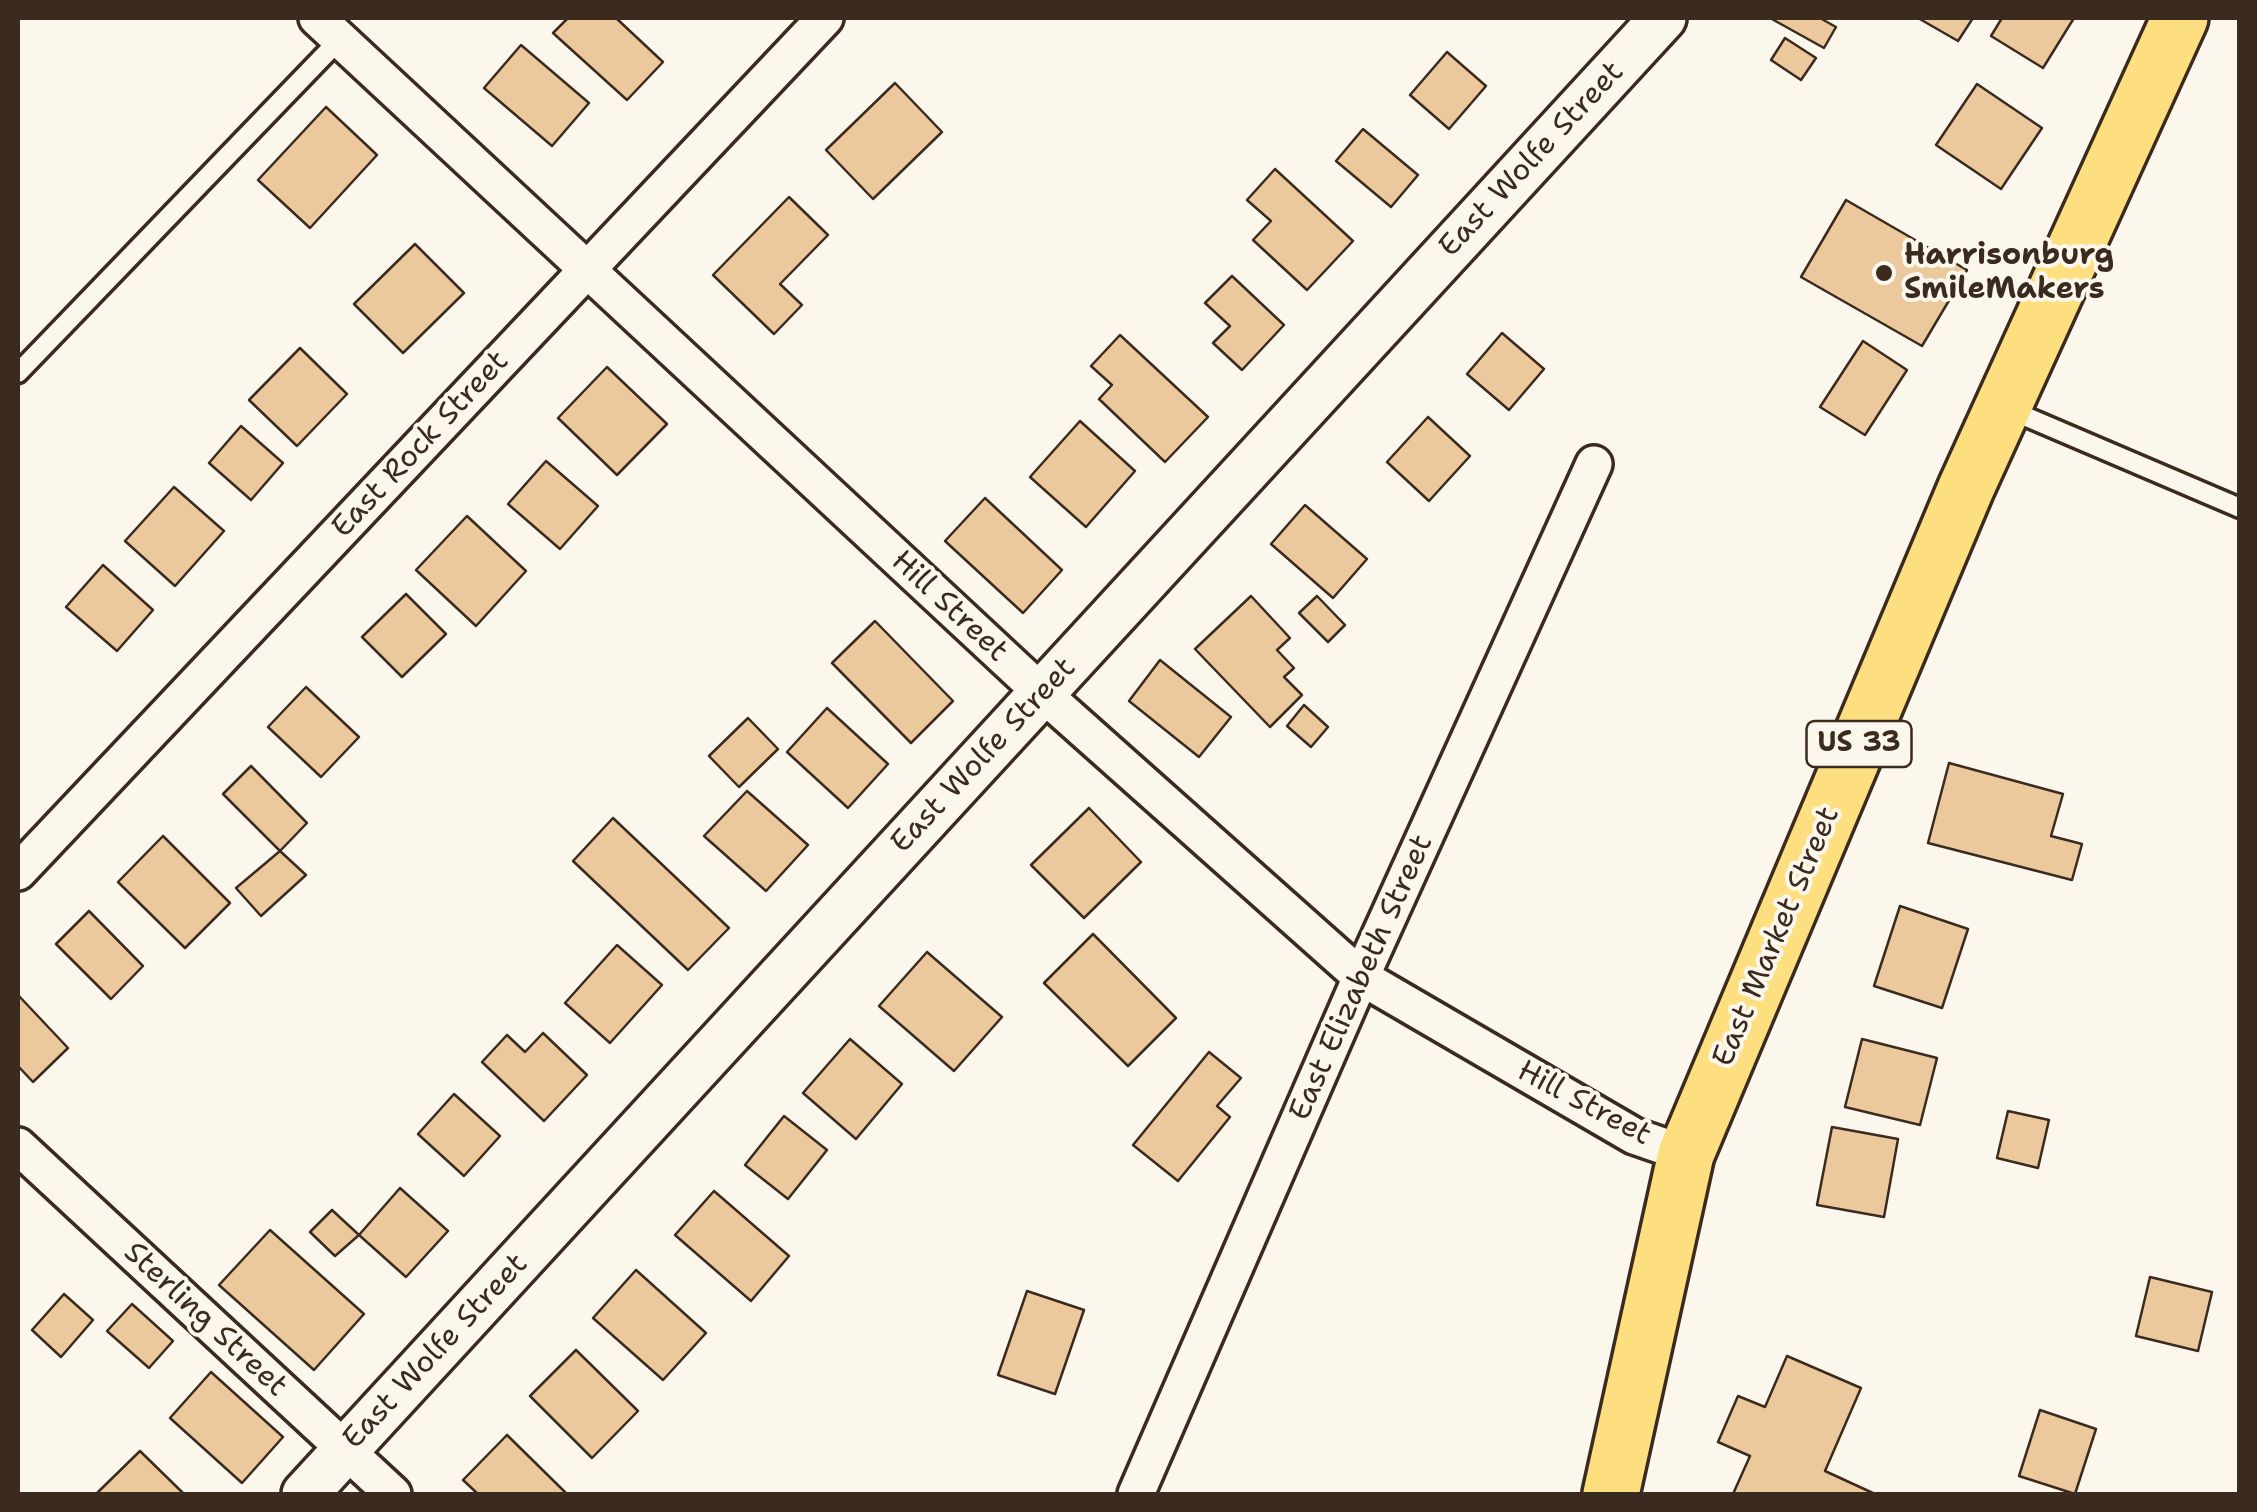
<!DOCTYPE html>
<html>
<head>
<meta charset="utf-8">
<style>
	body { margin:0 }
	#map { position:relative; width:2257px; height:1512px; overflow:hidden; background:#fbf7ec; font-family:"Shantell Sans",sans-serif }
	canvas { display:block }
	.frame { position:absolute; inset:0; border:20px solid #3b2a1e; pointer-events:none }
</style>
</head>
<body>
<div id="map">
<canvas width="2257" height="1512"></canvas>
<div class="frame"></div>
</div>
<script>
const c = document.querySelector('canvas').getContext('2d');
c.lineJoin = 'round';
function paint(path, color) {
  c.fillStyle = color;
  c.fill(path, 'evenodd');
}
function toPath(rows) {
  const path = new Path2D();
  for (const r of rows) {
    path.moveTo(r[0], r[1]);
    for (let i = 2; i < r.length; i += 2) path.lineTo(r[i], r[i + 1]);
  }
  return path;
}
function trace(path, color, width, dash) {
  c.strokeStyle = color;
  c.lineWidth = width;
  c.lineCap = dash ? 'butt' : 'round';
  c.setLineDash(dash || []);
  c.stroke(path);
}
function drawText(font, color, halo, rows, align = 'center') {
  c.font = font + ' "Shantell Sans",sans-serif';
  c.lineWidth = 8;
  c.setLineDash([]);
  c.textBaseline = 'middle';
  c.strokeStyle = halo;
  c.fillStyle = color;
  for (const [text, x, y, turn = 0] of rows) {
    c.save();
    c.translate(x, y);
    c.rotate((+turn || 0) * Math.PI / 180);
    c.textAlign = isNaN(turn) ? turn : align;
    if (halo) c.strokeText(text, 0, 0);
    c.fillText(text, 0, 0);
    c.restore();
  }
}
const building = toPath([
	[568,18,616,18,663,62,627,100,553,33,568,18],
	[1770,18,1820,18,1836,27,1824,48,1770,18],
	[1918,18,1973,18,1958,41,1918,18],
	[2002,18,2074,18,2043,68,1991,36,2002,18],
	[1785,38,1816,58,1801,80,1771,60,1785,38],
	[521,45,589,103,552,146,484,88,521,45],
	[1447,52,1486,86,1449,129,1410,95,1447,52],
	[895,83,942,132,873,199,826,150,895,83],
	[1977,84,2042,128,2001,189,1936,145,1977,84],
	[326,107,377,155,310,228,258,180,326,107],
	[1363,129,1418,175,1391,207,1336,161,1363,129],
	[1275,169,1353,241,1307,290,1253,240,1271,221,1247,200,1275,169],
	[789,197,828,235,780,284,802,305,774,334,713,275,789,197],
	[1846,200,1967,270,1922,346,1801,277,1846,200],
	[415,244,464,293,403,353,354,304,415,244],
	[1232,276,1284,325,1242,370,1213,343,1230,326,1205,303,1232,276],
	[1502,333,1544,369,1509,410,1467,374,1502,333],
	[1120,335,1208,417,1165,462,1099,399,1112,385,1091,366,1120,335],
	[1863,341,1907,370,1865,435,1820,407,1863,341],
	[300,348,347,394,297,446,249,400,300,348],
	[607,367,667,424,617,475,558,418,607,367],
	[1428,417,1470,456,1429,501,1387,462,1428,417],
	[1080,421,1135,471,1086,527,1030,477,1080,421],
	[241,426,283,463,251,500,209,463,241,426],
	[546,461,598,506,560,549,508,504,546,461],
	[174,487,224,531,175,586,125,541,174,487],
	[985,498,1062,570,1023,613,945,541,985,498],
	[1305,505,1367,559,1333,598,1271,544,1305,505],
	[467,516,526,571,476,626,416,570,467,516],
	[103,565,153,610,117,651,66,607,103,565],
	[406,594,446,634,402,677,362,637,406,594],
	[1251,596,1290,638,1277,650,1294,668,1284,677,1302,695,1270,727,1195,649,1251,596],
	[1317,596,1345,625,1328,642,1299,613,1317,596],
	[875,621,953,701,911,743,832,663,875,621],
	[1160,660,1231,717,1199,757,1129,701,1160,660],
	[306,687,359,737,321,777,268,727,306,687],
	[1304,705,1328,727,1311,747,1287,726,1304,705],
	[827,708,888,764,848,808,787,752,827,708],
	[748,718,778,749,739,787,709,756,748,718],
	[1949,763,2063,794,2051,836,2082,844,2072,880,1928,843,1949,763],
	[251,766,307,823,280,851,223,794,251,766],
	[747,791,808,845,766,891,704,836,747,791],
	[1089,808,1141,862,1084,918,1031,865,1089,808],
	[613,818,729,928,688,970,573,861,613,818],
	[163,836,230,903,185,948,118,882,163,836],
	[280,851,306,875,261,916,236,888,280,851],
	[1900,906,1968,929,1942,1008,1874,986,1900,906],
	[89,911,143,966,111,999,56,944,89,911],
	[1093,934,1176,1018,1128,1066,1044,983,1093,934],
	[617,945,662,985,610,1043,565,1003,617,945],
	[927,952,1002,1017,954,1071,879,1006,927,952],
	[18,995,68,1048,33,1082,18,1066,18,995],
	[543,1033,587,1075,544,1121,482,1062,507,1035,525,1052,543,1033],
	[850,1039,902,1084,856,1139,803,1093,850,1039],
	[1862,1039,1937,1058,1920,1125,1845,1107,1862,1039],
	[1209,1052,1241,1078,1217,1106,1230,1117,1178,1181,1133,1145,1209,1052],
	[454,1094,500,1136,464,1176,418,1134,454,1094],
	[2008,1111,2049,1120,2038,1168,1997,1158,2008,1111],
	[784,1116,827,1150,788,1199,745,1165,784,1116],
	[1832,1127,1898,1139,1884,1217,1817,1205,1832,1127],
	[400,1188,448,1231,406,1277,359,1235,400,1188],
	[714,1191,789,1256,751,1301,675,1235,714,1191],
	[332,1210,359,1235,335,1256,310,1232,332,1210],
	[270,1230,364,1314,314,1370,219,1285,270,1230],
	[636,1270,706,1333,663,1380,593,1318,636,1270],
	[2150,1277,2212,1292,2198,1351,2136,1336,2150,1277],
	[1027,1291,1084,1310,1055,1394,998,1375,1027,1291],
	[64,1294,93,1320,61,1357,32,1330,64,1294],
	[132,1304,173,1341,149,1368,107,1331,132,1304],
	[576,1350,638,1411,592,1458,530,1396,576,1350],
	[1787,1356,1861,1388,1825,1471,1875,1494,1733,1494,1750,1456,1718,1442,1738,1396,1765,1407,1787,1356],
	[211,1372,283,1437,242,1483,170,1418,211,1372],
	[2040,1410,2096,1429,2075,1494,2019,1476,2040,1410],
	[507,1435,567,1494,478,1494,463,1480,507,1435],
	[140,1451,184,1494,96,1494,140,1451]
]);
const service = toPath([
	[18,373,340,39],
	[2008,409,2240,508]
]);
const minor = toPath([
	[317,18,1042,693,1361,977,1634,1136,1686,1154],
	[18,872,825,18],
	[18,1146,393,1494],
	[1136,1494,1361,977,1594,464]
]);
const tertiary = toPath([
	[305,1494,1663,18]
]);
const primary = toPath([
	[1611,1494,1686,1154,1966,488,2180,18]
]);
const markers = [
	[1884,273,10,"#3b2a1e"]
];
const shields = [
	[1859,744,105]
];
const shieldNames = [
	["US 33",1859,744]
];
const streetNames = [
	["East Wolfe Street",1532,160,-47],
	["East Rock Street",421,445,-47],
	["Hill Street",949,607,43],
	["East Wolfe Street",984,756,-47],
	["East Market Street",1777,937,-67],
	["East Elizabeth Street",1362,978,-66],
	["Hill Street",1584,1104,28],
	["Sterling Street",205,1320,43],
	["East Wolfe Street",436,1352,-47]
];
const poiNames = [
	["Harrisonburg",1904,256],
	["SmileMakers",1904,290]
];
paint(building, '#ecc89d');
trace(building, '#3b2a1e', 2.5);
trace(service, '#3b2a1e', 25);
trace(minor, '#3b2a1e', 42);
trace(tertiary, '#3b2a1e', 52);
trace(primary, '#3b2a1e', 62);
trace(service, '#fbf7ec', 18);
trace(minor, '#fbf7ec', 35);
trace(tertiary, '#fbf7ec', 45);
trace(primary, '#fedf80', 55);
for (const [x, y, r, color] of markers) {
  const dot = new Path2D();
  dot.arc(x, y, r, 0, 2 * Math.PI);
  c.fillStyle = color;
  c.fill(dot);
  trace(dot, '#fbf7ec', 4);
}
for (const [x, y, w] of shields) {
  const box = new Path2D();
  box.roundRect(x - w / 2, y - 23, w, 46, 8);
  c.fillStyle = '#fbf7ec';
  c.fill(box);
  trace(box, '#3b2a1e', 2.5);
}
drawText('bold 28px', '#3b2a1e', null, shieldNames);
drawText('30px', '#3b2a1e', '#fbf7ec', streetNames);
drawText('bold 30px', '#3b2a1e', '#fbf7ec', poiNames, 'left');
</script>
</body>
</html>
